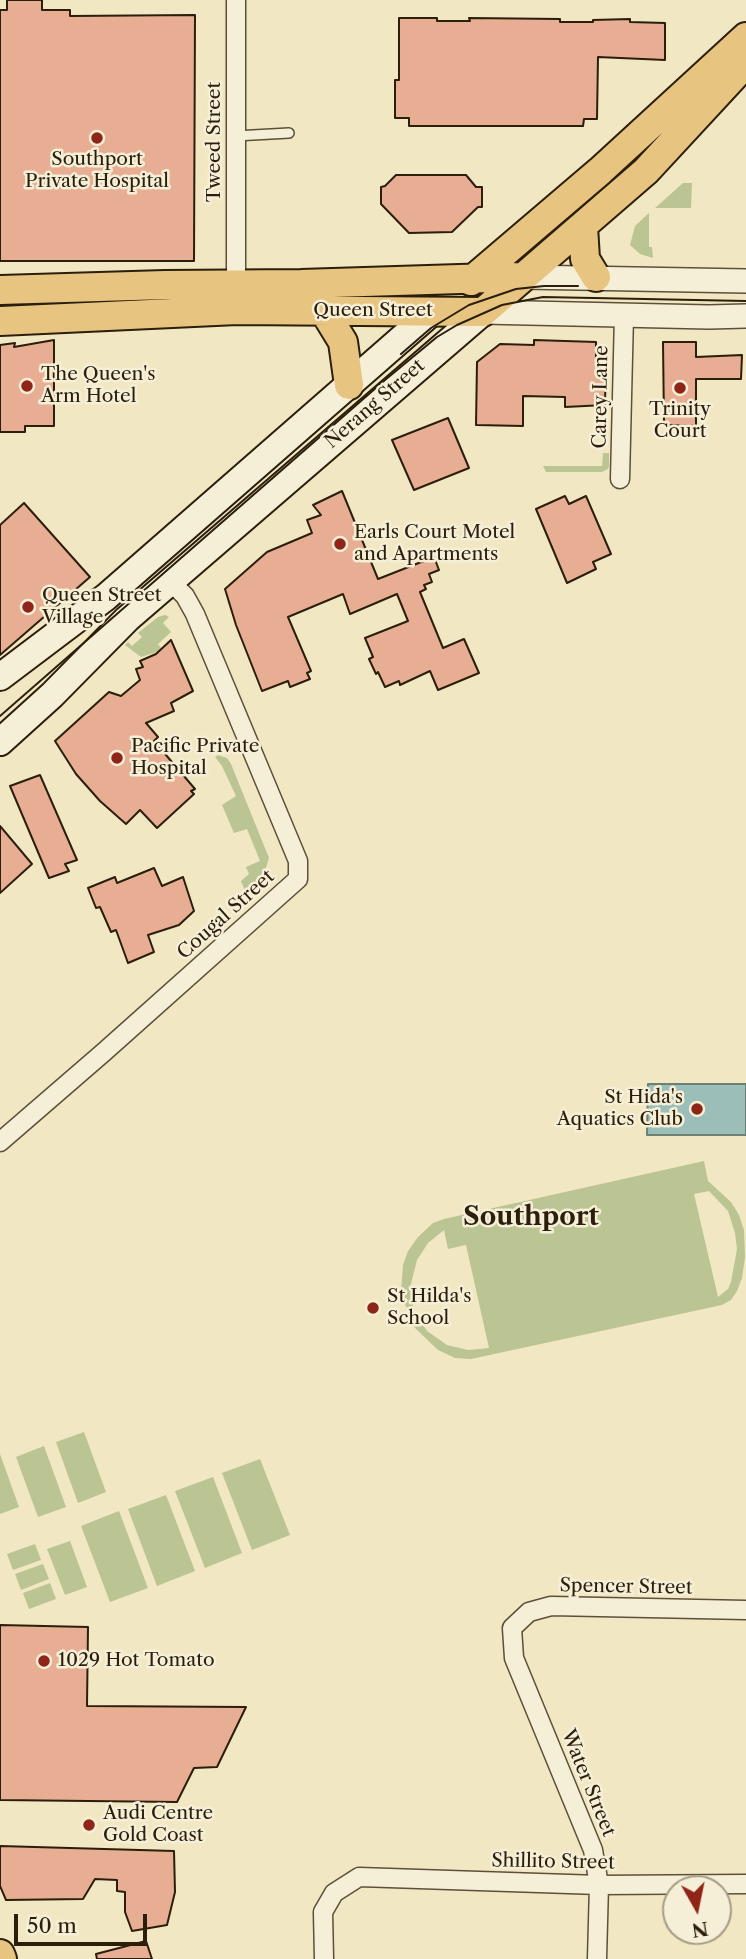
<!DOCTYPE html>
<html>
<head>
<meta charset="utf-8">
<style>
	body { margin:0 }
	#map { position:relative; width:746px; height:1959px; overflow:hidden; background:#f1e7c2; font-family:"Libre Caslon Text",serif }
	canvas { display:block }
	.north { position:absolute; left:662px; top:1875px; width:70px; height:70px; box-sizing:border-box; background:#f6efd7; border:2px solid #a59b85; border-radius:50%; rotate:171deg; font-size:19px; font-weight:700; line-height:28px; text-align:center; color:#2b1e0b }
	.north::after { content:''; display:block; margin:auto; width:24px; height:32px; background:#8f2418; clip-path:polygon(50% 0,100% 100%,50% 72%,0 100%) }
	.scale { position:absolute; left:14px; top:1914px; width:133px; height:32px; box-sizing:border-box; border:4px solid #2b1e0b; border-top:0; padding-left:9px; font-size:21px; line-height:24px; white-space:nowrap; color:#2b1e0b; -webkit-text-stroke:5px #f6efd7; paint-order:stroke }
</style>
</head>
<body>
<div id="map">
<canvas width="746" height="1959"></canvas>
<div class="north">N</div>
<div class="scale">50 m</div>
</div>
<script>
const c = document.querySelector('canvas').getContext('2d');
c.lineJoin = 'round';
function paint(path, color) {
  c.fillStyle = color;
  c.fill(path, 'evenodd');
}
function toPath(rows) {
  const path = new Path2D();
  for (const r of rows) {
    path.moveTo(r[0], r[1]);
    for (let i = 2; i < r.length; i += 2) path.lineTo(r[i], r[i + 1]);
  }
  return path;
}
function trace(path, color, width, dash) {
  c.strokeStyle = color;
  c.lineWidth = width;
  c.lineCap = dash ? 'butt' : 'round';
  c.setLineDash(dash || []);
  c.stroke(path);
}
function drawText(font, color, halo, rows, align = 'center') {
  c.font = font + ' "Libre Caslon Text",serif';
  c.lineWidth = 5;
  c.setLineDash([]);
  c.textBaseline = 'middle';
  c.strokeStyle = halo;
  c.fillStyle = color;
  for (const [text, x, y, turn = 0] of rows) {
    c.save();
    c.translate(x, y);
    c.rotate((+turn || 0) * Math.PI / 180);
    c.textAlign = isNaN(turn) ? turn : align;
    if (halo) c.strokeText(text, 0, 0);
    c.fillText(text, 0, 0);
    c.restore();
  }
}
const green = toPath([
	[683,183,692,183,691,208,655,208],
	[649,213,649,247,652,247,653,258,640,254,630,245,635,226],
	[603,453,609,453,609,466,608,469,602,472,546,472,543,466,602,466],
	[165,615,169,617,163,623,171,632,158,644,161,648,157,652,141,657,125,645,128,642,132,646,142,637,138,633,158,617],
	[218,755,227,758,231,764,269,858,264,874,245,891,241,881,249,874,246,867,260,861,247,829,234,833,222,805,236,796,222,766,215,757],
	[704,1161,708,1181,731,1202,739,1215,744,1230,745,1257,742,1278,737,1291,731,1300,722,1305,471,1359,455,1358,438,1350,413,1326,401,1292,403,1265,408,1251,418,1237,433,1223,444,1219],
	[709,1191,728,1211,735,1233,737,1249,731,1282,728,1289,718,1297,694,1194],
	[444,1230,448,1249,466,1245,489,1348,468,1350,447,1345,427,1331,414,1311,410,1288,417,1260,428,1243],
	[84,1432,106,1492,78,1503,56,1442],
	[44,1446,66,1507,38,1517,16,1457],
	[0,1454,19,1507,0,1514],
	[260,1459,290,1535,252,1550,222,1473],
	[213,1477,242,1553,205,1568,175,1491],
	[166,1495,195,1571,157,1586,128,1509],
	[119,1511,148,1588,110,1602,81,1526],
	[70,1541,87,1587,65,1595,47,1549],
	[35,1544,41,1560,13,1570,7,1554],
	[43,1564,49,1579,21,1590,15,1574],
	[50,1583,56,1599,29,1609,23,1593]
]);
const water = toPath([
	[648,1084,746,1084,746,1135,647,1135,648,1084]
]);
const building = toPath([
	[7,0,42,0,42,10,70,10,70,16,195,15,194,261,0,261,0,10,7,10,7,0],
	[399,18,437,18,437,21,470,21,469,18,560,19,560,22,593,22,593,20,630,19,630,22,665,23,665,60,598,57,597,119,584,119,583,126,409,126,409,118,395,118,395,80,399,80,399,18],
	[396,175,466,175,476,187,482,187,482,207,478,207,452,232,409,233,381,204,381,187,385,186,396,175],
	[54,340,54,426,25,426,25,432,0,432,0,345,15,343,14,347,54,340],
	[534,340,596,342,596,357,606,357,605,405,565,407,565,397,523,396,523,426,476,425,477,362,500,344,534,345,534,340],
	[663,342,696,342,696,357,742,355,741,379,696,379,696,426,664,425,663,342],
	[448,418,469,468,414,490,392,440,448,418],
	[342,491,378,579,434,557,439,570,429,574,432,582,424,585,426,589,420,592,443,648,464,639,479,673,438,690,430,671,400,685,399,681,385,687,378,672,376,674,369,659,373,657,365,638,408,621,397,594,350,614,343,594,288,617,311,671,307,673,310,679,290,687,288,681,262,691,236,625,225,589,267,552,312,533,307,520,321,515,313,505,342,491],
	[565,496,569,504,586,496,611,554,593,562,596,569,567,583,536,509,565,496],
	[24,503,90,577,0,655,0,525,24,503],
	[171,640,193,691,171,703,174,711,146,723,158,737,154,741,195,789,191,791,194,794,157,828,140,810,126,824,100,801,76,774,55,741,109,692,121,696,140,680,136,669,143,667,140,661,156,654,171,640],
	[40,775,77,860,65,864,69,871,49,878,10,786,40,775],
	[0,826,32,864,0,893,0,826],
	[154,868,162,886,183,877,194,911,179,925,148,935,154,952,128,963,116,930,111,932,100,907,96,908,88,888,115,877,117,883,154,868],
	[0,1625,88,1627,87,1706,246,1707,217,1767,194,1768,177,1802,0,1800,0,1625],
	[0,1846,174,1851,175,1892,167,1925,132,1931,125,1912,125,1892,117,1891,117,1880,95,1879,83,1899,6,1900,0,1886,0,1846],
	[146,1941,152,1959,97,1959,96,1954,146,1941]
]);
const service = toPath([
	[235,136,289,133]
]);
const minor = toPath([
	[236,284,236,0],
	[620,479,624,315],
	[0,1142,104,1052,298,879,298,861,195,614,185,596,170,581],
	[324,1959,323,1912,334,1893,359,1877,599,1885,746,1884],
	[597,1959,599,1885,593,1850,514,1658,512,1628,529,1612,551,1606,746,1610]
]);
const tertiary = toPath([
	[523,277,746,281],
	[483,312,709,317,746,316]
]);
const secondary = toPath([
	[0,677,106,597,432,312],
	[0,742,52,695,127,619,483,312]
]);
const primary = toPath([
	[583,226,585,259,596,277],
	[471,281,600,171,746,37],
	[0,290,165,285,301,284,523,277],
	[324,311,343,342,349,385],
	[0,321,237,310,483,312,646,171,746,63],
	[0,1954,2,1959]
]);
const tram = toPath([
	[401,354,431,328,469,305,516,289,544,286,578,286],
	[0,716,385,380,437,337,457,325,502,305,543,297,746,301]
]);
const markers = [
	[97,138,7,"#8f2418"],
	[27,386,7,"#8f2418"],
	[680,388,7,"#8f2418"],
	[340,544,7,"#8f2418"],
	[28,607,7,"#8f2418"],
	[117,758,7,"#8f2418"],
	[697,1109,7,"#8f2418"],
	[373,1308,7,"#8f2418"],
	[44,1661,7,"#8f2418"],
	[89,1825,7,"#8f2418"]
];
const streetNames = [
	["Tweed Street",215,142,-90],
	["Queen Street",373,311],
	["Carey Lane",601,397,-89],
	["Nerang Street",375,404,-41],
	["Cougal Street",226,915,-42],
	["Spencer Street",626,1587,1],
	["Water Street",588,1783,68],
	["Shillito Street",553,1862,1]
];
const poiNames = [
	["Southport",97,160,"center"],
	["Private Hospital",97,182,"center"],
	["The Queen's",41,375],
	["Arm Hotel",41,397],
	["Trinity",680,410,"center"],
	["Court",680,432,"center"],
	["Earls Court Motel",354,533],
	["and Apartments",354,555],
	["Queen Street",42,596],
	["Village",42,618],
	["Pacific Private",131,747],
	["Hospital",131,769],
	["St Hida's",683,1098,"right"],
	["Aquatics Club",683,1120,"right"],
	["St Hilda's",387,1297],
	["School",387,1319],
	["1029 Hot Tomato",58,1661],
	["Audi Centre",103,1814],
	["Gold Coast",103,1836]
];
const districtNames = [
	["Southport",531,1217]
];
paint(green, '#bac593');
paint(water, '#9bbfb8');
trace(water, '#6e7f73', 2);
paint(building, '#e8ae94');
trace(building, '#2b1e0b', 2);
trace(service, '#5c5039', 12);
trace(minor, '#5c5039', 21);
trace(tertiary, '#5c5039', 26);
trace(secondary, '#2b1e0b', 30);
trace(primary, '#2b1e0b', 32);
trace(service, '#f6efd7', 9);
trace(minor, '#f6efd7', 18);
trace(tertiary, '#f6efd7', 23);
trace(secondary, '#f6efd7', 26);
trace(primary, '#e8c481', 28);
trace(tram, '#2b1e0b', 2);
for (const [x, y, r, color] of markers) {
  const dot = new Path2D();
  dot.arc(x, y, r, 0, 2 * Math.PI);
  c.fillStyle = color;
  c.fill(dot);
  trace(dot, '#f6efd7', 2.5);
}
drawText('19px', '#2b1e0b', '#f6efd7', streetNames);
drawText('19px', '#2b1e0b', '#f6efd7', poiNames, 'left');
drawText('bold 26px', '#2b1e0b', '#f6efd7', districtNames);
</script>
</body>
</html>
